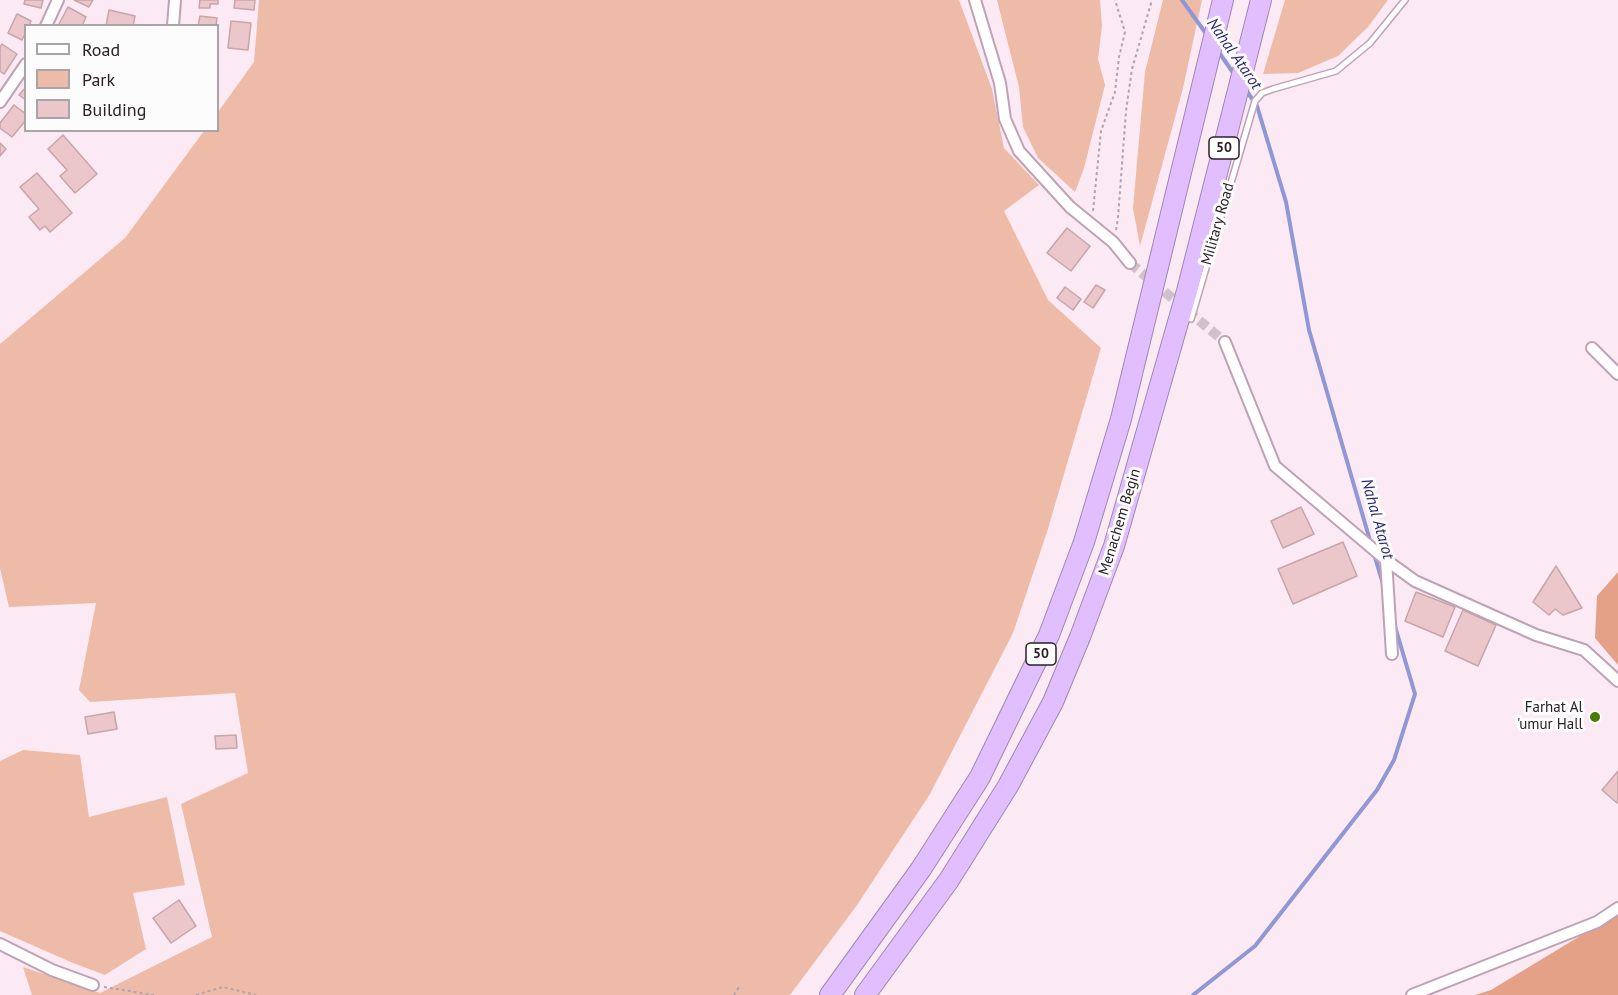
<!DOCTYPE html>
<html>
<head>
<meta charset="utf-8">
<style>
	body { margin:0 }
	#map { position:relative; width:1618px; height:995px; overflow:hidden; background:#fbe9f4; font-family:"PT Sans",sans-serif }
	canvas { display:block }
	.legend { position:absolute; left:24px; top:24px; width:195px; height:108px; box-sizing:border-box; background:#fcfcfc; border:2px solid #a8a4a7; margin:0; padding:8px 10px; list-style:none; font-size:18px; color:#2b2027 }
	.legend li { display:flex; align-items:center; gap:12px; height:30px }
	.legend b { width:30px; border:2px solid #a8a4a7 }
</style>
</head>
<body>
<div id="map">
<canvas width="1618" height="995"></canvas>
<ul class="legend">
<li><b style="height:8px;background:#fff"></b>Road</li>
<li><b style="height:16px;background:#eebba9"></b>Park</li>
<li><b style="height:16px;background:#ebc7cb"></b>Building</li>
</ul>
</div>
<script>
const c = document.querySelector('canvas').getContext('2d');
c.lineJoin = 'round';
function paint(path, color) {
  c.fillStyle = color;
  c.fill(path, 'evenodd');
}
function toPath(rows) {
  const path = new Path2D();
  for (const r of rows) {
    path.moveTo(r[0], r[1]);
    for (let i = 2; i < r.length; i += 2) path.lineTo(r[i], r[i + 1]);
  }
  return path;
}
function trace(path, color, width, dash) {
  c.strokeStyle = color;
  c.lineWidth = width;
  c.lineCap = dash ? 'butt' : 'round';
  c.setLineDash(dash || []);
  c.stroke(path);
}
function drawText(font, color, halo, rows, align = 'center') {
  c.font = font + ' "PT Sans",sans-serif';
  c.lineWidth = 6;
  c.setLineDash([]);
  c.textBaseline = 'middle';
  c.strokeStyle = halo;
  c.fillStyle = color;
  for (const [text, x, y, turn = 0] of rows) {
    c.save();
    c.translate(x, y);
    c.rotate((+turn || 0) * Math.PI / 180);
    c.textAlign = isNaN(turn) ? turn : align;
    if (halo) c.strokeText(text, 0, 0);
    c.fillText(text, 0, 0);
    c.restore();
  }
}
const green = toPath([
	[259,0,959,0,992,89,1004,148,1039,185,1004,211,1048,300,1101,348,1047,532,1013,633,930,794,857,905,790,995,32,995,23,967,100,993,212,937,181,804,248,773,235,693,90,702,79,690,96,603,9,607,0,568,0,344,125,238,204,131,218,130,218,112,254,62],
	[997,0,1100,0,1102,26,1098,59,1105,85,1084,168,1075,192,1038,158,1023,127,1019,87],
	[1163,0,1202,0,1183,88,1140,246,1133,208,1145,72],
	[1285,0,1388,0,1368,27,1338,56,1298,73,1263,74],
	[23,750,80,755,89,817,167,797,185,885,133,893,146,949,105,975,73,963,0,931,0,761]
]);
const forest = toPath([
	[1618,572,1618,665,1595,638,1597,596],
	[1618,913,1618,995,1475,995,1491,990]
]);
const stream = toPath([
	[1182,0,1207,35],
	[1218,51,1234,74],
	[1246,90,1257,106,1286,202,1309,330,1371,544],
	[1374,554,1383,584],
	[1193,995,1255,946,1377,790,1394,760,1415,694,1394,623]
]);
const building = toPath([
	[25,0,43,0,41,8,24,4,25,0],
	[74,0,93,0,89,7,74,0],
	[200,0,218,0,218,4,210,4,210,8,199,8,200,0],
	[235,0,255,0,254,10,234,8,235,0],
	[68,7,86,17,82,26,58,26,68,7],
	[109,10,135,16,133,26,106,26,109,10],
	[17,14,31,21,29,26,26,26,26,32,22,40,8,33,17,14],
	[200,16,217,18,216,26,198,26,200,16],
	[231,21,251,23,248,50,228,48,231,21],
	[2,44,17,54,4,74,0,71,0,47,2,44],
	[26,87,26,100,19,95,26,87],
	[14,105,26,114,26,120,12,137,0,128,0,123,14,105],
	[63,135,97,174,75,193,60,176,67,170,48,149,63,135],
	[0,143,6,149,0,156,0,143],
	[37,173,72,213,50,232,45,226,40,230,29,217,39,209,20,187,37,173],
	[1067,228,1090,246,1071,271,1047,253,1067,228],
	[1096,285,1105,290,1093,308,1084,302,1096,285],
	[1065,287,1081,299,1073,310,1057,298,1065,287],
	[1301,507,1314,534,1283,548,1271,521,1301,507],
	[1343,542,1357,576,1293,604,1278,569,1343,542],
	[1556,566,1582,608,1563,615,1555,609,1549,615,1533,602,1556,566],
	[1416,592,1455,607,1443,637,1405,621,1416,592],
	[1463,610,1496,625,1478,666,1445,651,1463,610],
	[114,712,117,729,88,734,85,717,114,712],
	[236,735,237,748,216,749,215,736,236,735],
	[1618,771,1618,802,1617,803,1602,790,1618,771],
	[179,900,196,926,171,943,153,918,179,900]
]);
const streetTunnel = toPath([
	[1130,263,1225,342]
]);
const path = toPath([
	[1093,211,1101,131,1115,92,1119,57,1125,32,1115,0],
	[1116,230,1118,218,1126,111,1132,69,1152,0],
	[104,987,154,995],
	[196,995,223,987,256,995],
	[734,995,739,987]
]);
const lane = toPath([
	[1191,319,1255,101,1262,93,1273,89,1336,71,1370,43,1405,0]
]);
const street = toPath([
	[975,0,1000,83,1005,119,1019,151,1070,207,1113,242,1130,263],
	[46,26,58,0],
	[173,26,175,0],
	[0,102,26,64],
	[1225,342,1275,466,1386,560,1415,581,1536,635,1584,650,1618,681],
	[1592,348,1618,374],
	[1386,560,1392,654],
	[0,944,52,970,93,985],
	[1412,995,1597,922,1618,908]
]);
const highway = toPath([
	[830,995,921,869,980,777,1049,635,1084,542,1121,419,1223,0],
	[865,995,949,880,1008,786,1053,702,1080,637,1114,546,1187,291,1261,0]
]);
const markers = [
	[1595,717,6,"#4b7b05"]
];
const shields = [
	[1224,148,30],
	[1041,654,30]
];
const shieldNames = [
	["50",1224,148],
	["50",1041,654]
];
const streetNames = [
	["Military Road",1218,224,-74],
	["Menachem Begin",1120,522,-73]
];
const poiNames = [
	["Farhat Al",1583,708],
	["'umur Hall",1583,725]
];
const waterNames = [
	["Nahal Atarot",1234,54,55],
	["Nahal Atarot",1377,519,74]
];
paint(green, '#eebba9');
paint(forest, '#e5a088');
trace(stream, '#9097d4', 4);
paint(building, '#ebc7cb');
trace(building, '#c8a5a9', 1.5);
trace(streetTunnel, '#d1c1cb', 10, [10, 5]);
trace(lane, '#bfa2b5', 8);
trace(street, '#bfa2b5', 14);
trace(highway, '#a187b3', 22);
trace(path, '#b2a3ad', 2, [3, 3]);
trace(lane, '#fff', 5);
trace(street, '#fff', 10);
trace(highway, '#e1befe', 20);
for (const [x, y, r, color] of markers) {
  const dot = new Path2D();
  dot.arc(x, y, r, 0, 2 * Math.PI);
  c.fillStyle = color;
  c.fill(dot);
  trace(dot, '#fcfcfc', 2);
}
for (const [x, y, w] of shields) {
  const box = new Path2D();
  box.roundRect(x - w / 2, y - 11, w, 22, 4.5);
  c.fillStyle = '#fcfcfc';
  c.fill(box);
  trace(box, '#2b2027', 1.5);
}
drawText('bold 14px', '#2b2027', null, shieldNames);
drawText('15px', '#2b2027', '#fcfcfc', streetNames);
drawText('15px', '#2b2027', '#fcfcfc', poiNames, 'right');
drawText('italic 16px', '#2b2a71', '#fcfcfc', waterNames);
</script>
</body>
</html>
